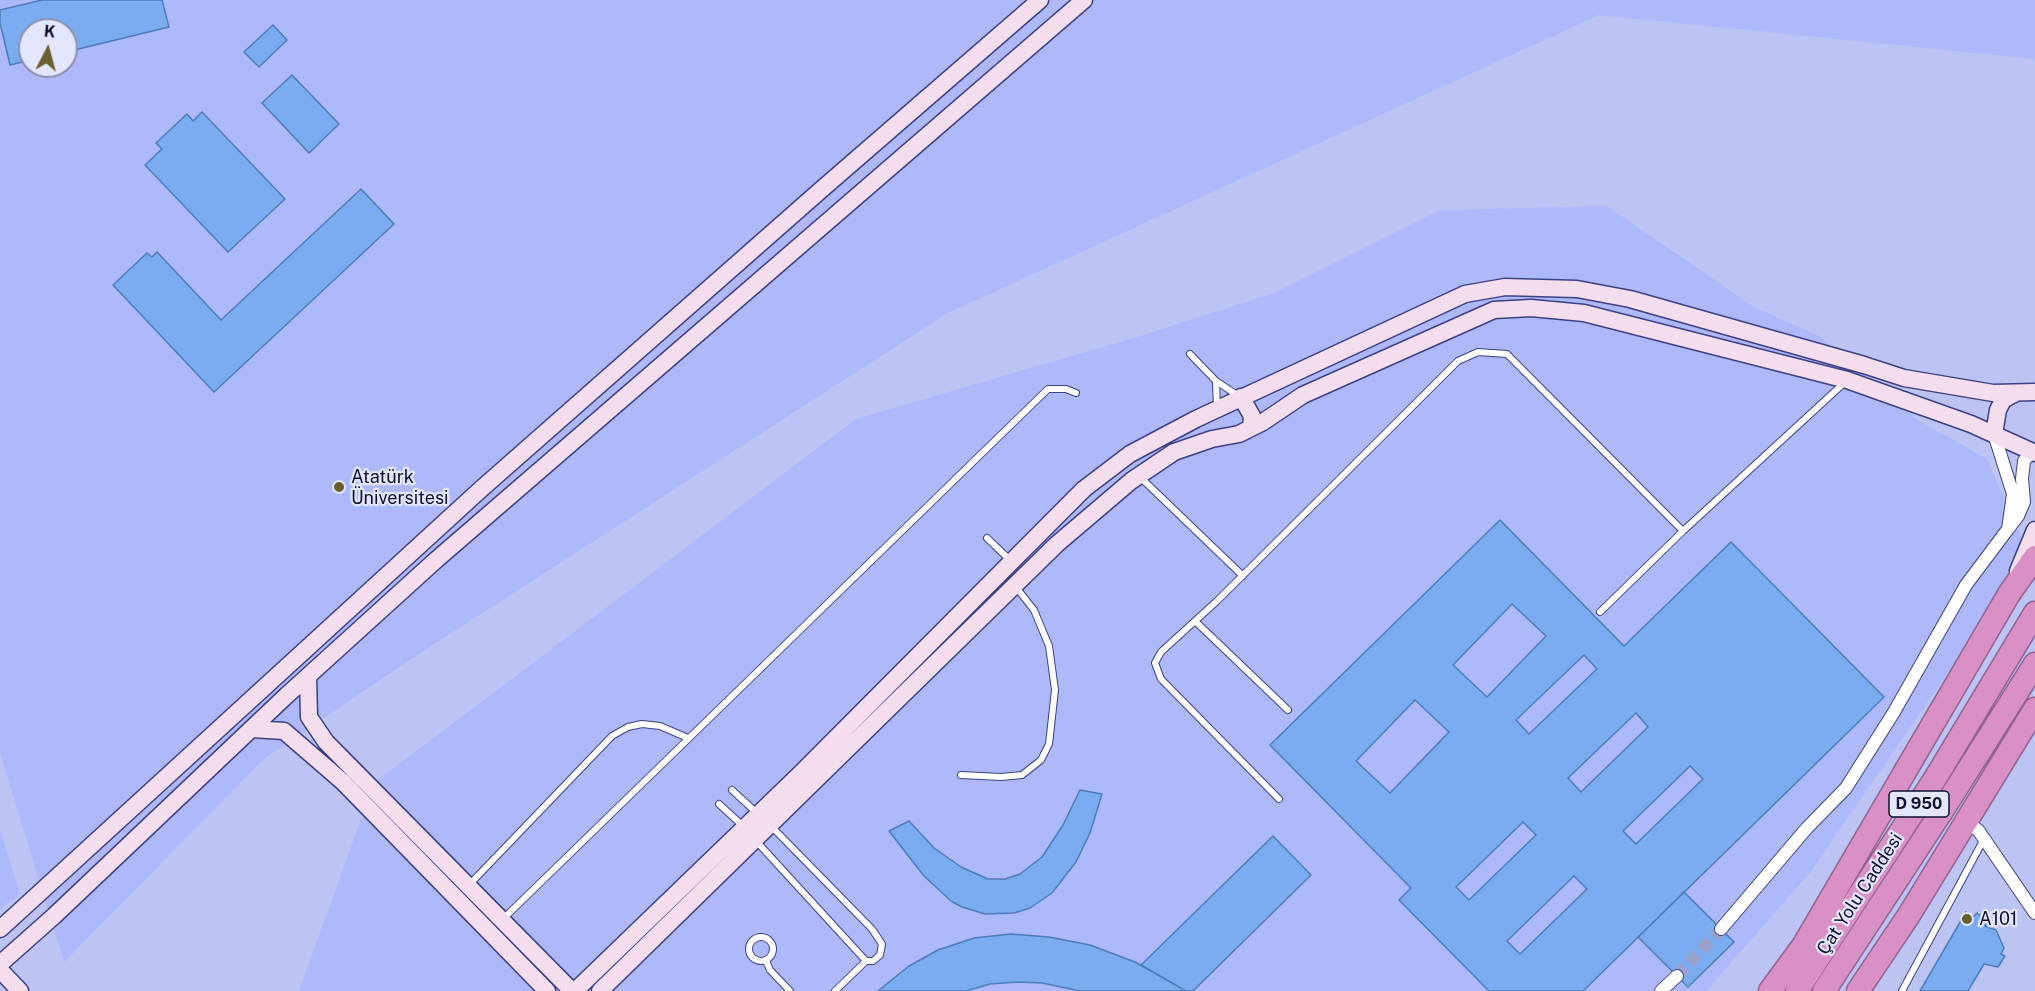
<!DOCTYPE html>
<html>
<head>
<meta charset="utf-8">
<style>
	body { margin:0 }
	#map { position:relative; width:2035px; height:991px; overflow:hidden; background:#bcc4f3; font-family:"Public Sans",sans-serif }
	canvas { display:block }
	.north { position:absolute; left:18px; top:18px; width:60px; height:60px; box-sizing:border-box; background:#e2e6fe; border:2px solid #8d90aa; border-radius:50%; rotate:6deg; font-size:16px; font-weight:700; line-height:24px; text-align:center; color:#0e102c }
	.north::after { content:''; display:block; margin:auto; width:21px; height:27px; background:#6b602d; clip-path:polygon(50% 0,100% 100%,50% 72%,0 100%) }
</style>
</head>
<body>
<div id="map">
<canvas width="2035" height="991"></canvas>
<div class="north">K</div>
</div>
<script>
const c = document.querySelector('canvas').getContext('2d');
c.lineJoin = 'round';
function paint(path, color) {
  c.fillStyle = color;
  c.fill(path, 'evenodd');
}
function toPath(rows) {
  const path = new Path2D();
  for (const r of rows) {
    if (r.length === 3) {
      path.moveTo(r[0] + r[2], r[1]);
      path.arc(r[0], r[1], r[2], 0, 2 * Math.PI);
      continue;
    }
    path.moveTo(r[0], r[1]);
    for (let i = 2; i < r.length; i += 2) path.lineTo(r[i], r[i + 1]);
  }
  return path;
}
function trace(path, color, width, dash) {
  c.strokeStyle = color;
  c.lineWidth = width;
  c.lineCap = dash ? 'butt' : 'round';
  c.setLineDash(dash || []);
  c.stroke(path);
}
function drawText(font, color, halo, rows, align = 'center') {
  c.font = font + ' "Public Sans",sans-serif';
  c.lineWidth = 4.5;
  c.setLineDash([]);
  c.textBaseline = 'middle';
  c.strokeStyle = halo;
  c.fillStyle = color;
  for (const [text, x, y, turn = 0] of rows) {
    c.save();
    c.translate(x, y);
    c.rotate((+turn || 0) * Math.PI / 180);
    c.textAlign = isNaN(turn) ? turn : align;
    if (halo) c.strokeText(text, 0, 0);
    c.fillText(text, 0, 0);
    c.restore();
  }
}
const built = toPath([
	[0,0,2035,0,2035,59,1599,15,948,313,408,661,264,759,64,962,0,753],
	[30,30,66,30,66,66,30,66],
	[1607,206,1754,307,1821,337,1916,419,1987,459,2029,555,1809,874,1706,991,299,991,374,783,856,419,1147,334,1274,293,1440,210],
	[0,829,20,894,0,908]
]);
const building = toPath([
	[42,0,162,0,169,27,66,52,66,30,30,30,30,60,10,65,0,23,0,10,42,0],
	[273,25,287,40,259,67,244,52,273,25],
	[292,75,339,124,309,153,262,103,292,75],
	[202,112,285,199,228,252,145,165,162,149,156,143,187,114,193,121,202,112],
	[361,189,394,224,214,392,113,285,147,253,152,257,157,252,221,320,361,189],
	[1500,520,1624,646,1731,542,1884,697,1583,991,1489,991,1399,900,1411,888,1270,745,1500,520],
	[1512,604,1546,636,1487,697,1453,665,1512,604],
	[1584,655,1597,669,1529,734,1516,720,1584,655],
	[1415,700,1449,732,1390,793,1356,761,1415,700],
	[1636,713,1648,727,1581,792,1568,778,1636,713],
	[1690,766,1703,779,1636,844,1623,831,1690,766],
	[1523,822,1536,835,1469,900,1456,887,1523,822],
	[1574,876,1587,889,1520,954,1507,941,1574,876],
	[1080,790,1102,794,1090,833,1076,862,1052,893,1030,908,1014,913,985,914,962,907,951,901,924,876,889,831,909,821,934,848,961,867,988,879,1005,879,1020,874,1042,857,1063,825,1080,790],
	[1273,836,1311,875,1193,991,1186,991,1141,965,1273,836],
	[1684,892,1734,942,1688,987,1638,937,1684,892],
	[1966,912,1973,917,1977,913,1989,922,1985,926,1996,930,2004,948,2001,954,2005,956,1998,967,1984,964,1968,991,1920,991,1966,912],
	[1011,934,1049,937,1090,945,1135,962,1186,991,1080,991,1042,983,1018,982,990,984,966,991,878,991,909,966,938,950,974,938,1011,934]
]);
const streetTunnel = toPath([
	[1677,976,1721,929]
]);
const lane = toPath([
	[1190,354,1216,381,1240,397],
	[1216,381,1217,408],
	[1139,476,1243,576],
	[987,538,1011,561],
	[1600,612,1683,531],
	[1195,621,1288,710],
	[961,775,1001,777,1022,775,1041,760,1049,744,1055,690,1049,646,1034,610,1015,586],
	[732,790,758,814],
	[1279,799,1161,679,1155,663,1161,652,1217,601,1458,361,1478,352,1507,354,1683,531,1844,383],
	[719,804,744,827],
	[757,842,866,961,873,961,880,955,882,944,872,929,770,825],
	[469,885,612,736,628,727,642,724,660,726,688,738],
	[503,919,1048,389,1066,389,1076,393],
	[761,949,12],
	[766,961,770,970,790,991],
	[835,991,866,961],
	[1902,991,1984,839]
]);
const street = toPath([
	[1994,434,2013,494,2008,529,2018,516,2024,502,2022,479,2024,461,2032,451],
	[1966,822,1978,830,2035,913],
	[1721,929,1806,829,1846,788,1894,712,1966,585,2008,529],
	[1661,991,1677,976]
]);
const secondary = toPath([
	[1241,397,1252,416,1251,428],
	[1994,434,1998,410,2003,400,2016,393],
	[2018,571,2035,530],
	[308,676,309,717,326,742,572,991],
	[252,729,284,731,343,782,547,991],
	[0,929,480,490,822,189,1040,0],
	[0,964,54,916,286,696,436,560,1084,0],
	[0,970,20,991],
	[575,991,800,774,1084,489,1130,454,1196,419,1465,294,1505,287,1577,289,1630,299,1864,365,1904,378,1993,393,2035,392],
	[600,991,1057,544,1131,481,1174,452,1212,439,1239,434,1263,422,1303,395,1494,310,1531,308,1584,313,1847,380,1971,424,2035,453]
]);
const highway = toPath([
	[1770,991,1803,946,2009,594,2035,557],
	[1797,991,1936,777,2035,613],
	[1824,991,1944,808,2035,664],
	[1858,991,1909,915,2035,709]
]);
const markers = [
	[339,487,6,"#6b602d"],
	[1967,919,6,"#6b602d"]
];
const shields = [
	[1919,804,60]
];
const shieldNames = [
	["D 950",1919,804]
];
const poiNames = [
	["Atatürk",351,477],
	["Üniversitesi",351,498],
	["A101",1979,919]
];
const streetNames = [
	["Çat Yolu Caddesi",1860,894,-57]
];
paint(built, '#aeb9fc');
paint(building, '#7bacf1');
trace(building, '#4e7cbb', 1.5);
trace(streetTunnel, '#99a0cb', 12, [12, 6]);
trace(lane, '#3b4183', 8);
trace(street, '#3b4183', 14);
trace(secondary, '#3b4183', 19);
trace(highway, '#92638f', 25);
trace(lane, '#fff', 6);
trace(street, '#fff', 12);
trace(secondary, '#f4deee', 16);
trace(highway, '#d990c5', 22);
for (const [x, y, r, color] of markers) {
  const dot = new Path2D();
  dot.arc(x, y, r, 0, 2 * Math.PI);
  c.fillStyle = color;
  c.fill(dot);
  trace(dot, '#e2e6fe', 2);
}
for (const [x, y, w] of shields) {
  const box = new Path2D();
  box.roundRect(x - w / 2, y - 13, w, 26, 4.5);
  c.fillStyle = '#e2e6fe';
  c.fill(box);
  trace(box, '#0e102c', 1.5);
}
drawText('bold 16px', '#0e102c', null, shieldNames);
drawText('18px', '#0e102c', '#e2e6fe', poiNames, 'left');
drawText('18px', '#0e102c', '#e2e6fe', streetNames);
</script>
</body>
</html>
